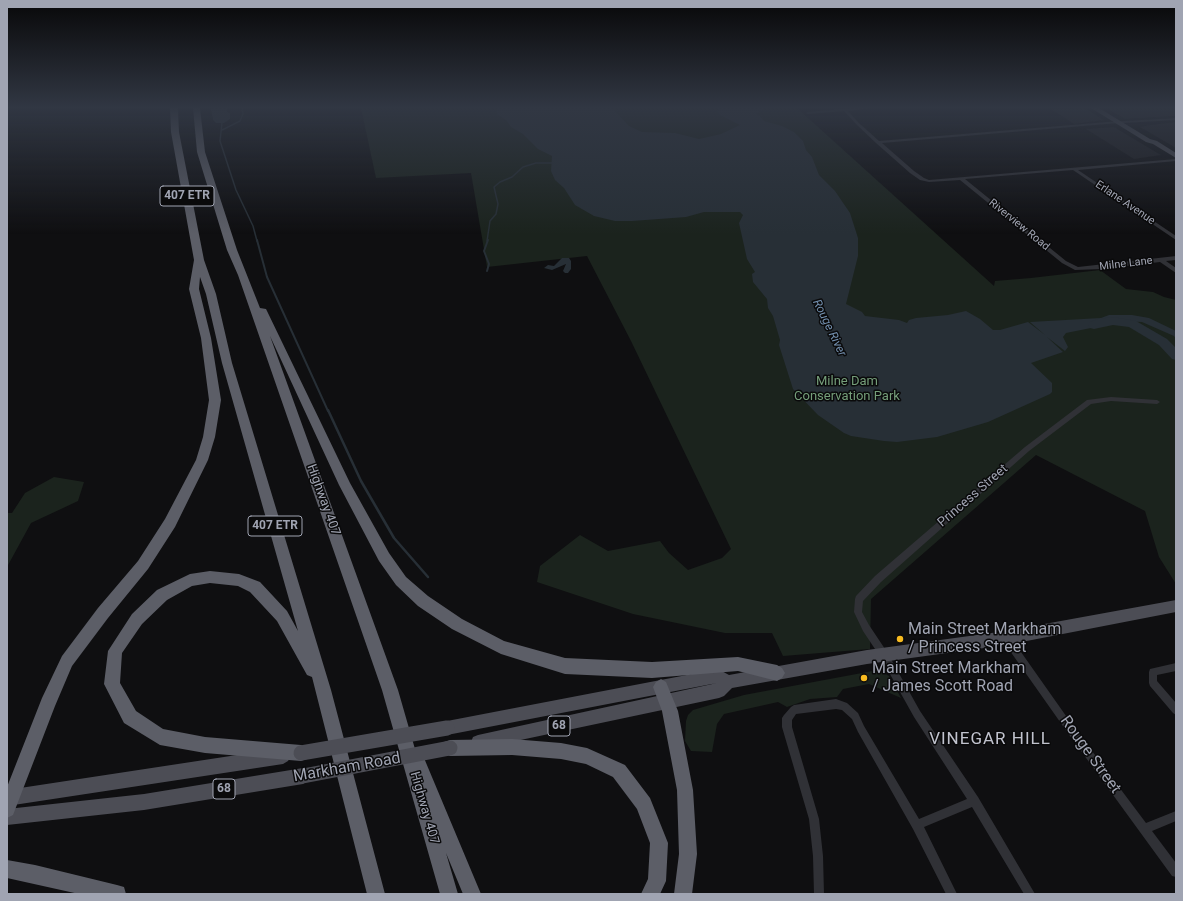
<!DOCTYPE html>
<html>
<head>
<meta charset="utf-8">
<style>
	body { margin:0 }
	#map { position:relative; width:1183px; height:901px; overflow:hidden; background:#0f0f11; font-family:Roboto,sans-serif }
	canvas { display:block }
	.frame { position:absolute; inset:0; border:8px solid #a0a4b2; pointer-events:none }
</style>
</head>
<body>
<div id="map">
<canvas width="1183" height="901"></canvas>
<div class="frame"></div>
</div>
<script>
const c = document.querySelector('canvas').getContext('2d');
c.lineJoin = 'round';
function paint(path, color) {
  c.fillStyle = color;
  c.fill(path, 'evenodd');
}
function toPath(rows) {
  const path = new Path2D();
  for (const r of rows) {
    path.moveTo(r[0], r[1]);
    for (let i = 2; i < r.length; i += 2) path.lineTo(r[i], r[i + 1]);
  }
  return path;
}
function trace(path, color, width, dash) {
  c.strokeStyle = color;
  c.lineWidth = width;
  c.lineCap = dash ? 'butt' : 'round';
  c.setLineDash(dash || []);
  c.stroke(path);
}
function drawText(font, color, halo, rows, align = 'center') {
  c.font = font + ' Roboto,sans-serif';
  c.lineWidth = 3;
  c.setLineDash([]);
  c.textBaseline = 'middle';
  c.strokeStyle = halo;
  c.fillStyle = color;
  for (const [text, x, y, turn = 0] of rows) {
    c.save();
    c.translate(x, y);
    c.rotate((+turn || 0) * Math.PI / 180);
    c.textAlign = isNaN(turn) ? turn : align;
    if (halo) c.strokeText(text, 0, 0);
    c.fillText(text, 0, 0);
    c.restore();
  }
}
const built = toPath([
	[1084,108,1104,120,1074,124,1051,109],
	[1106,108,1176,108,1176,116,1125,119],
	[1176,122,1176,148,1140,127,1150,125],
	[1114,127,1161,155,1134,159,1086,129]
]);
const green = toPath([
	[361,108,797,108,994,286,995,281,1031,278,1100,270,1126,289,1153,292,1164,297,1176,300,1176,584,1159,557,1145,511,1036,455,871,599,870,649,783,656,772,633,725,633,633,614,537,582,540,566,580,535,608,551,660,541,669,553,688,570,722,558,731,549,631,341,587,256,487,267,471,173,376,178],
	[54,477,84,482,78,501,31,523,7,567,7,513,12,513,25,493],
	[878,670,889,676,901,698,869,684,843,689,837,697,810,699,787,707,778,702,724,714,717,724,712,752,691,751,685,741,686,721,688,715,693,710,744,695]
]);
const water = toPath([
	[211,108,227,108,227,112,230,113,230,119,224,123,216,123,213,120],
	[497,108,612,108,629,126,642,132,675,133,699,139,721,134,740,125,720,115,717,111,719,108,765,108,756,114,760,116,764,121,782,126,794,132,803,141,806,150,812,157,819,175,835,191,850,213,858,238,858,256,846,304,862,312,865,316,899,320,907,323,909,320,916,318,948,315,966,311,980,319,993,330,1000,330,1028,322,1045,335,1030,322,1101,318,1109,315,1132,315,1149,318,1176,331,1176,339,1174,336,1142,322,1116,321,1091,328,1066,333,1063,337,1068,347,1065,351,1047,337,1063,352,1031,363,1052,383,1052,392,1050,394,988,422,937,437,897,442,884,441,851,436,844,433,818,415,793,389,779,345,780,340,773,316,768,308,767,299,753,282,752,274,755,272,747,259,739,223,743,215,740,212,704,212,686,217,632,221,615,221,594,216,575,205,564,188,555,180,551,171,552,156,538,149,523,134,511,127,507,121,497,114],
	[562,258,569,258,571,261,571,269,568,273,565,273,563,271,566,264,552,270,544,268,548,265,554,266]
]);
const streamFar2 = toPath([
	[222,123,220,141,236,190,253,226,257,241],
	[222,130,240,121,243,114,242,108],
	[487,241,490,221,496,214,498,204,494,187,500,182,512,177,523,167,536,163,552,163]
]);
const streamFar1 = toPath([
	[257,240,267,277,328,411],
	[487,271,489,264,484,251,488,240]
]);
const stream = toPath([
	[328,410,361,481,394,538,428,577]
]);
const river = toPath([
	[1113,317,1136,321,1167,339,1176,348,1176,360,1172,359,1159,345,1129,327,1113,325,1094,329,1090,328,1088,325,1090,322,1098,319,1113,317]
]);
const minor = toPath([
	[852,108,870,108,848,111,859,123,879,141,1107,122,1176,118,1176,120,1107,124,882,143,914,171,924,178,929,180,1176,159,1176,161,1078,170,1176,236,1176,240,1073,170,965,179,1066,261,1078,267,1176,256,1176,260,1166,261,1176,268,1176,273,1160,262,1103,269,1075,270,1062,263,960,180,929,182,920,180,910,173,876,143,857,125,844,111,808,114,806,113,808,112,852,108],
	[1111,397,1157,400,1160,402,1157,404,1111,401,1091,404,1029,451,881,582,863,601,862,612,869,625,887,652,920,711,978,797,1035,894,1024,894,972,807,924,827,957,894,946,894,913,829,858,732,852,719,842,710,836,709,796,714,792,720,792,727,819,819,823,856,824,894,814,894,813,856,809,819,782,727,782,718,784,715,791,707,794,705,836,699,847,703,858,713,864,726,919,819,967,799,914,717,881,658,863,631,854,612,855,599,856,596,875,576,1025,447,1087,400,1111,397],
	[1006,634,1009,635,1071,723,1146,823,1176,811,1176,821,1152,831,1176,863,1176,877,1172,876,1065,729,1003,641,1002,638,1003,635,1006,634],
	[1176,663,1176,671,1157,675,1157,681,1176,703,1176,715,1173,713,1150,686,1149,683,1149,672,1150,669,1176,663]
]);
const primary = toPath([
	[1091,108,1099,108,1150,139,1157,141,1176,153,1176,158,1153,144,1146,142,1091,108],
	[1176,600,1176,612,1006,645,867,664,732,688,724,696,719,698,478,749,473,747,471,742,473,737,478,735,717,683,447,735,442,733,440,728,442,723,447,721,718,669,729,675,867,650,1006,631,1176,600],
	[283,748,288,751,291,756,288,761,283,764,7,806,7,790,283,748],
	[303,768,308,771,311,776,308,781,303,784,144,810,7,825,7,809,144,794,303,768]
]);
const motorway = toPath([
	[170,108,178,108,179,132,204,260,216,294,232,363,331,690,385,894,367,894,312,677,307,675,277,621,250,592,238,586,210,583,192,586,167,600,142,624,122,653,120,683,136,711,163,729,205,737,301,745,307,747,309,753,307,759,301,761,205,753,160,745,124,723,104,684,108,651,132,614,157,590,190,574,210,571,239,574,260,582,287,611,298,631,222,363,206,294,200,277,199,289,211,338,221,400,215,437,208,460,175,527,148,569,108,618,72,666,55,706,13,815,7,818,7,787,42,698,62,656,98,608,138,561,165,519,196,460,203,437,209,400,201,338,189,289,194,260,171,132,170,108],
	[193,108,200,108,205,152,237,250,260,308,266,309,267,311,350,483,389,553,406,577,428,596,462,619,504,641,565,658,652,662,738,657,777,665,782,668,785,673,782,678,777,681,738,671,652,678,565,674,501,654,452,629,418,606,396,585,379,561,339,485,270,336,398,690,417,756,424,758,481,894,463,894,446,853,458,894,440,894,382,690,238,275,227,250,197,152,193,108],
	[661,679,666,682,678,711,693,790,697,854,692,894,674,894,679,854,677,790,662,711,653,687,656,682,661,679],
	[512,739,561,743,587,748,625,765,650,798,668,843,666,881,660,894,641,894,648,879,650,843,637,809,613,777,586,764,561,759,512,755,450,756,444,754,442,748,444,742,450,740,512,739],
	[7,860,35,865,117,885,124,887,126,894,79,894,7,878,7,860]
]);
const primaryBridge = toPath([
	[301,753,447,728],
	[303,776,450,748]
]);
const markers = [
	[900,639,4,"#f8bb20"],
	[864,678,4,"#f8bb20"]
];
const farStreetnames = [
	["Erlane Avenue",1125,203,34],
	["Riverview Road",1019,225,39],
	["Milne Lane",1126,264,-7]
];
const shields = [
	[187,196,54],
	[275,526,54],
	[559,726,22],
	[224,789,22]
];
const shieldNames = [
	["407 ETR",187,196],
	["407 ETR",275,526],
	["68",559,726],
	["68",224,789]
];
const farWaternames = [
	["Rouge River",829,328,64]
];
const parkNames = [
	["Milne Dam",847,382],
	["Conservation Park",847,397]
];
const streetNames = [
	["Princess Street",973,496,-41],
	["Highway 407",323,500,70],
	["Highway 407",424,808,74]
];
const nearPoinames = [
	["Main Street Markham",908,630],
	["/ Princess Street",908,648],
	["Main Street Markham",872,669],
	["/ James Scott Road",872,687]
];
const nearStreetnames = [
	["Rouge Street",1090,755,54],
	["Markham Road",347,768,-10]
];
const nearNeighbourhoodnames = [
	["VINEGAR HILL",990,740]
];
paint(built, '#1b1b1e');
paint(green, '#1b231d');
paint(water, '#272f36');
trace(streamFar2, '#272f36', 1.5);
trace(streamFar1, '#272f36', 2);
trace(stream, '#272f36', 2.5);
paint(river, '#272f36');
paint(minor, '#303136');
paint(primary, '#4c4d55');
paint(motorway, '#5c5e67');
trace(primaryBridge, '#4c4d55', 15);
const sky = c.createLinearGradient(0, 0, 0, 234);
sky.addColorStop(0, '#080809');
sky.addColorStop(0.46, '#313743');
sky.addColorStop(1, '#31374300');
c.fillStyle = sky;
c.fillRect(0, 0, 1183, 234);
for (const [x, y, r, color] of markers) {
  const dot = new Path2D();
  dot.arc(x, y, r, 0, 2 * Math.PI);
  c.fillStyle = color;
  c.fill(dot);
  trace(dot, '#0a0a0b', 1.5);
}
drawText('11px', '#a0a4b2', '#0a0a0b', farStreetnames);
for (const [x, y, w] of shields) {
  const box = new Path2D();
  box.roundRect(x - w / 2, y - 10, w, 20, 3);
  c.fillStyle = '#0a0a0b';
  c.fill(box);
  trace(box, '#a0a4b2', 1);
}
drawText('bold 12px', '#a0a4b2', null, shieldNames);
drawText('italic 12px', '#7491b0', '#0a0a0b', farWaternames);
drawText('13px', '#759e7a', '#0a0a0b', parkNames);
drawText('13px', '#a0a4b2', '#0a0a0b', streetNames);
drawText('16px', '#a0a4b2', '#0a0a0b', nearPoinames, 'left');
drawText('16px', '#a0a4b2', '#0a0a0b', nearStreetnames);
c.letterSpacing = '1px';
drawText('17px', '#c1c3ce', '#0a0a0b', nearNeighbourhoodnames);
c.letterSpacing = '0px';
</script>
</body>
</html>
